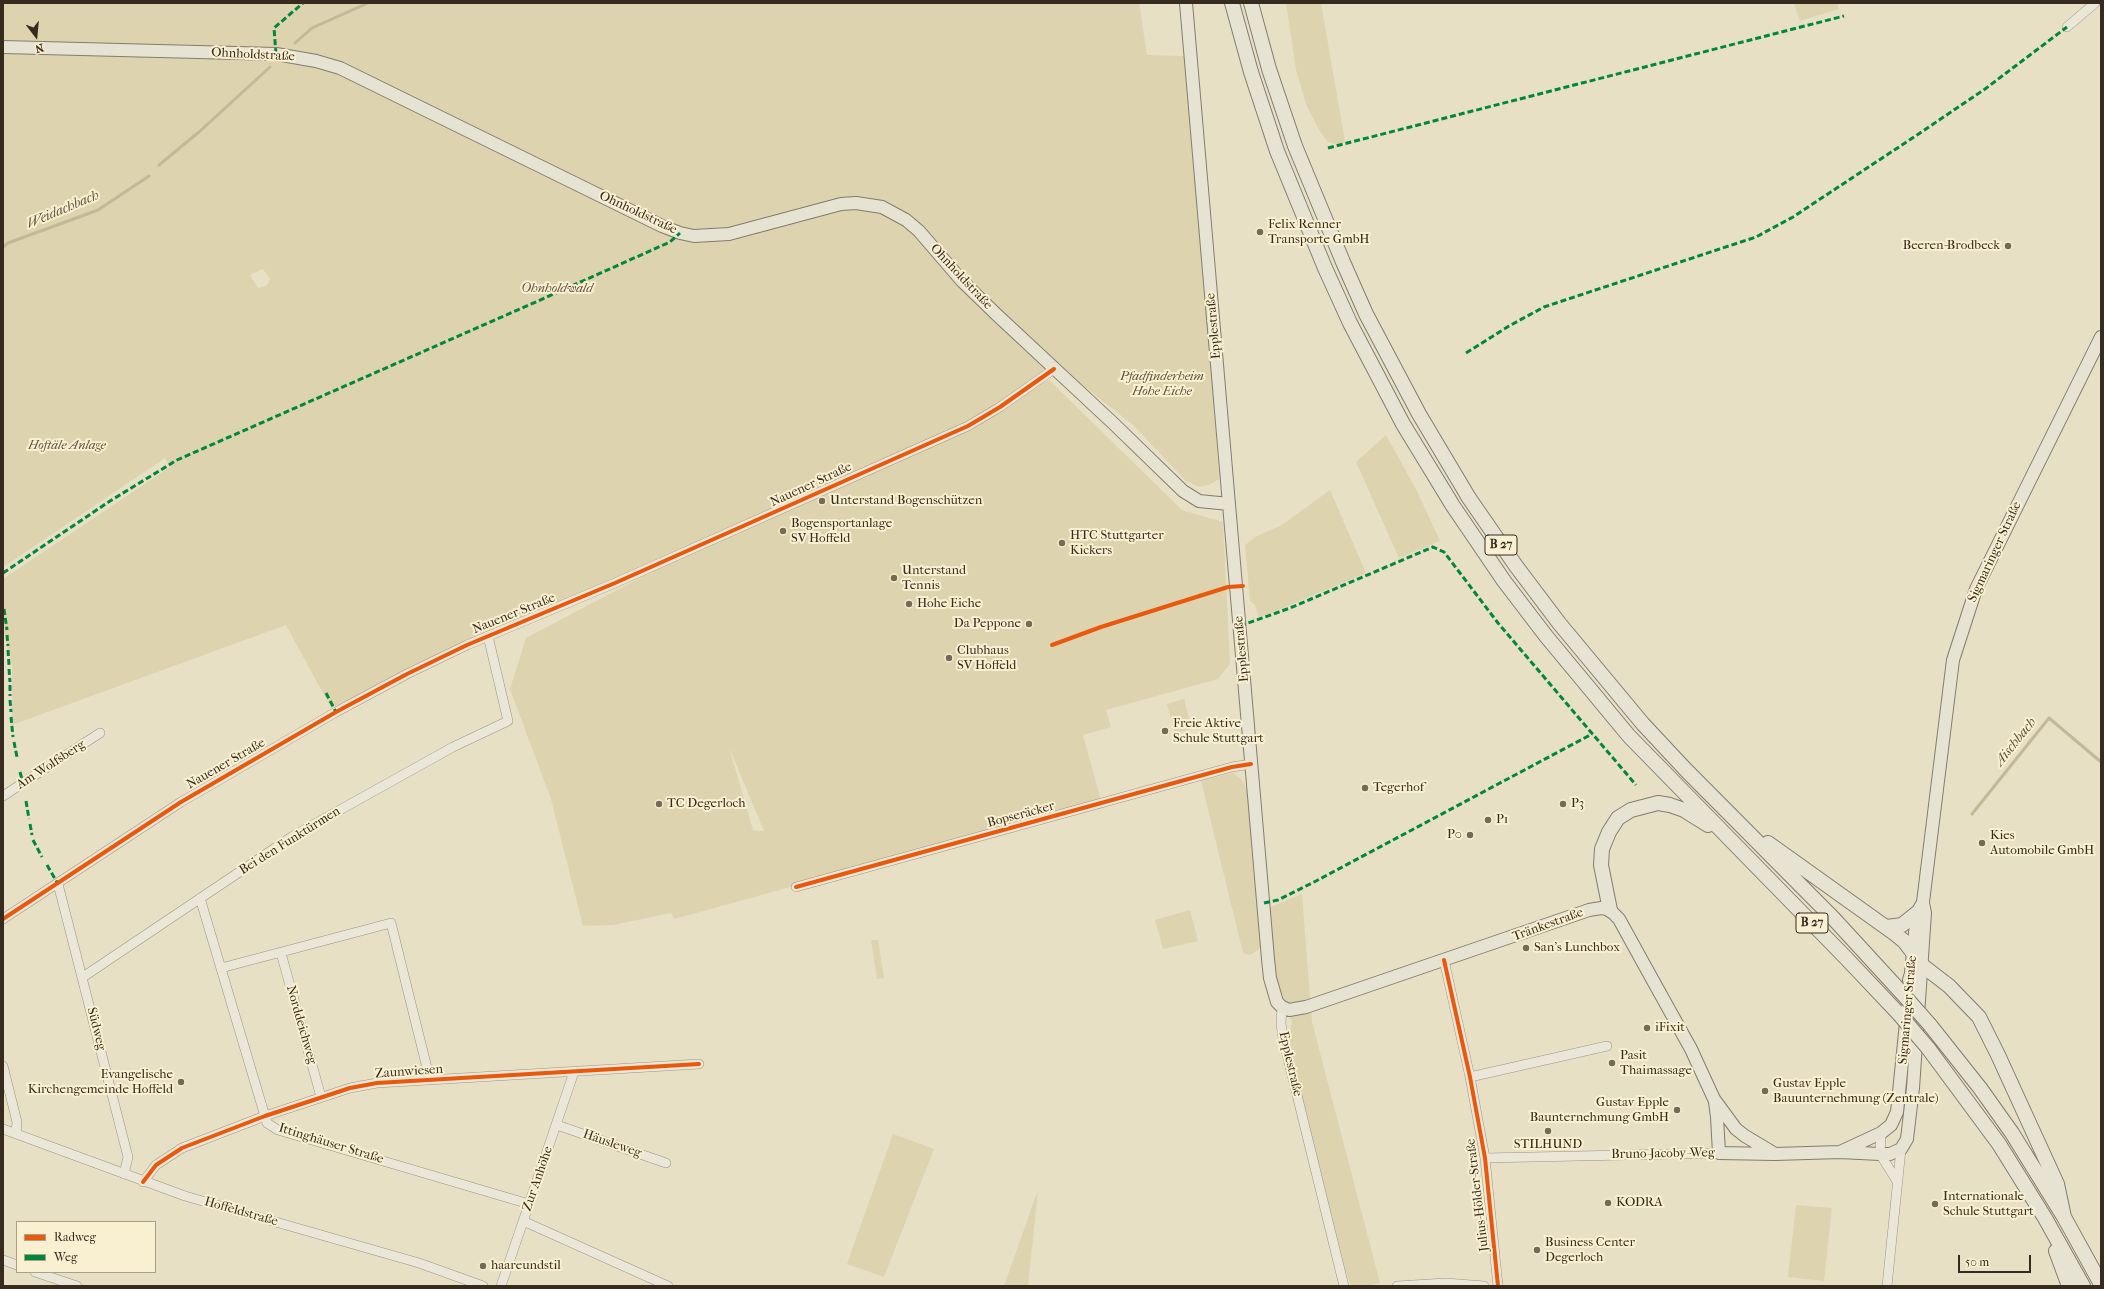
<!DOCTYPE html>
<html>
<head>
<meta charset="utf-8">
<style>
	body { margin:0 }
	#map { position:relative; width:2104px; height:1289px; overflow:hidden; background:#e7e0c5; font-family:"IM FELL French Canon",serif }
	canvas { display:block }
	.frame { position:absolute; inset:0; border:4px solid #372a1e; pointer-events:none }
	.legend { position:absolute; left:16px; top:1221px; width:140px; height:52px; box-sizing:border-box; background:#f8f0d0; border:1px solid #aba189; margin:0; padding:5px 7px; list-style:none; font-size:12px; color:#372a1e }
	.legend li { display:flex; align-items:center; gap:8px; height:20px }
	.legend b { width:20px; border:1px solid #aba189 }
	.north { position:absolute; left:16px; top:16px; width:40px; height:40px; -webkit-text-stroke:3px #f8f0d0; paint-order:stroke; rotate:164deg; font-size:11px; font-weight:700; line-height:16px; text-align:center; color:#372a1e }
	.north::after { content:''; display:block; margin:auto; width:14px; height:18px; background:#372a1e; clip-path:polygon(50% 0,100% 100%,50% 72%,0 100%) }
	.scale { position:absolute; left:1958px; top:1255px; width:73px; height:18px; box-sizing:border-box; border:2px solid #372a1e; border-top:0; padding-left:5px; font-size:12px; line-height:14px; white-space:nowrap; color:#372a1e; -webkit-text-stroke:3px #f8f0d0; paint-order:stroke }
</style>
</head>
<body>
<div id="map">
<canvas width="2104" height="1289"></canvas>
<div class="frame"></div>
<ul class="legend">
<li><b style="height:5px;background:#e8590c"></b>Radweg</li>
<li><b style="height:5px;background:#00873e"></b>Weg</li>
</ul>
<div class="north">N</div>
<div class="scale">50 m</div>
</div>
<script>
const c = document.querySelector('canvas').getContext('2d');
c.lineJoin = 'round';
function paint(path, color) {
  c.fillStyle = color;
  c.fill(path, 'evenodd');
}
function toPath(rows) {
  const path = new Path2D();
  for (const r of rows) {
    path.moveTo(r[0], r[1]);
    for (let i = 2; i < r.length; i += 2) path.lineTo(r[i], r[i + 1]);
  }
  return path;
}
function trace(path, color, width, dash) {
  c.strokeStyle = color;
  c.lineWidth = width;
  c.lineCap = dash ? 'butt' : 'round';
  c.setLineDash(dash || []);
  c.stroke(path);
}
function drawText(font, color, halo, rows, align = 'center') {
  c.font = font + ' "IM FELL French Canon",serif';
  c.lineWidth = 4;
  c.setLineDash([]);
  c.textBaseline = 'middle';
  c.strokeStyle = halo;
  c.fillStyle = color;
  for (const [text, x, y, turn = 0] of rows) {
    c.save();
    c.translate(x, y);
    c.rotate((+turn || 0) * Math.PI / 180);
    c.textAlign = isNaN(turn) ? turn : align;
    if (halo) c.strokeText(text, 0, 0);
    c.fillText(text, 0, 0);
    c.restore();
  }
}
const green = toPath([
	[3,3,1139,3,1147,55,1184,56,1209,330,1219,479,1209,485,1199,487,1186,481,1133,425,1056,364,995,408,1049,380,1182,510,1223,522,1230,664,1218,679,1106,710,1111,727,1083,735,1103,808,787,888,674,919,671,913,613,925,583,926,551,799,510,689,526,638,655,570,947,433,483,635,331,708,286,625,12,725,12,666,3,627,3,579,170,467,165,458,5,566,3,562],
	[263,269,270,279,269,282,266,286,258,288,250,275],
	[729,747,764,831,763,831,753,830],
	[1286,3,1321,3,1345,142,1336,144,1328,142,1321,133,1307,107,1296,70],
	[1794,3,1837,3,1839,9,1800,21],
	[1386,435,1417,491,1440,541,1399,558,1356,462],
	[1330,490,1366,573,1259,618,1255,605,1250,601,1245,545,1257,536,1282,525],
	[1184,699,1192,729,1175,733,1167,704],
	[1233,773,1242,780,1247,791,1262,941,1259,949,1250,955,1243,953,1201,781],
	[1302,894,1312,1022,1380,1283,1366,1286,1351,1285,1347,1276,1291,1056,1289,1039,1292,1022,1277,981,1273,964,1268,908],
	[1190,910,1198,941,1163,949,1155,920],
	[871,940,878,940,884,978,877,979],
	[893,1134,934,1149,884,1277,847,1264],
	[1038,1190,1028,1286,1004,1286],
	[1796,1205,1832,1208,1824,1281,1788,1277]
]);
const stream = toPath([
	[295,43,312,28,368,3],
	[159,165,199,132,270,67],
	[3,247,8,243,98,210,149,176],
	[1972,814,2049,718,2101,762]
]);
const minor = toPath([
	[2067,27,2095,3],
	[3,796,100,733],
	[58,884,128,1157,124,1174],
	[796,887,1232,767,1251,764],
	[200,898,267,1123,278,1130,529,1204],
	[3,919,181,802,336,712,407,674,467,645,615,583,968,426,1000,407,1054,369],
	[281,953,321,1097],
	[1444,960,1470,1077,1485,1158,1498,1286],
	[221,968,391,923,430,1080],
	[83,977,293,836,453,747,508,721,488,636],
	[1282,1007,1281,1024,1283,1038,1344,1286],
	[3,1066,17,1122,16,1134],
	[1470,1077,1607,1046],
	[557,1125,666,1163],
	[3,1129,185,1196,419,1263,483,1286],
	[1881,1133,1880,1154,1897,1181],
	[1485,1158,1719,1153],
	[143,1182,156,1165,182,1148,265,1116,350,1088,377,1083,699,1064],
	[523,1221,668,1286],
	[3,1260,17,1265],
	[35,1272,77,1286],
	[501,1286,574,1072],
	[1397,1286,1446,1283,1484,1286],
	[1887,1286,1901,1149]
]);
const major = toPath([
	[1186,3,1268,959,1270,978,1277,1002,1282,1007,1289,1010,1306,1007,1589,910,1601,908,1610,910,1619,919,1651,977,1691,1049,1714,1099,1736,1129,1745,1136,1775,1154],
	[3,47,276,54,316,61,340,68,662,226,680,233,694,236,729,234,841,204,856,203,882,207,906,220,919,231,962,281,996,314,1114,424,1183,491,1199,501,1229,504],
	[1715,1102,1717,1117,1719,1153,1775,1154,1840,1152,1880,1154,1890,1154,1901,1149,1907,1139,1913,1088,1925,913,1923,903],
	[1840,1152,1881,1133,1891,1125,1897,1112,1917,913,1923,902,1953,660,1976,589,2101,337]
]);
const highway = toPath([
	[1232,3,1251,72,1277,151,1325,268,1350,323,1403,424,1453,506,1504,581,1546,636,1629,736,1847,959,1899,1014],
	[1251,3,1269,69,1295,146,1343,262,1366,314,1419,414,1469,498,1516,566,1559,623,1643,724,1686,770,1834,919,1901,992],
	[1768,843,1894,933,1904,941,1923,966,1949,986,1979,1017,1998,1055,2057,1184,2064,1217],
	[1610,910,1601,865,1602,849,1609,832,1618,818,1631,810,1658,803,1670,805,1684,810,1708,825],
	[1887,927,1902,925,1917,913],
	[1910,980,1913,971,1917,967,1923,966],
	[1930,1025,1980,1088,2012,1133,2064,1217,2101,1284],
	[1928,1048,1999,1144,2045,1218,2083,1286],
	[2056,1251,2069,1286]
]);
const highwayBridge = toPath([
	[1901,992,1930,1025],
	[1899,1014,1928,1048]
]);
const quiet = toPath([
	[276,54,274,28,303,3],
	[1328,148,1844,16],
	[1466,353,1509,326,1544,307,1756,237,1793,217,1917,135,1985,89,2067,27],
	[3,573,110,501,177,460,538,301,670,242,680,233],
	[4,609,7,630],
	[1240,626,1290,608,1433,547,1444,552,1498,623,1636,785],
	[7,635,8,646],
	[8,650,9,665],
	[9,669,10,682],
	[10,685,10,696],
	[326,693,336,712],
	[10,700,11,712],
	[11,717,13,737],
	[14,742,17,757],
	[20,772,23,783],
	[26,801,29,819],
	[30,824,32,835],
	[33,840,42,857],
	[47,865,58,884],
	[1264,903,1278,900,1316,881,1592,734]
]);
const cycleway = toPath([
	[1052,645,1101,627,1228,587,1243,586],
	[796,887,1232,767,1251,764],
	[3,919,181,802,336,712,407,674,467,645,615,583,968,426,1000,407,1054,369],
	[1444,960,1470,1077,1485,1158,1498,1286],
	[143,1182,156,1165,182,1148,265,1116,350,1088,377,1083,699,1064]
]);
const markers = [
	[1260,232,4,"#756a58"],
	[2008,246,4,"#756a58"],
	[822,501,4,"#756a58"],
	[783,531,4,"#756a58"],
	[1062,543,4,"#756a58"],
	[894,578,4,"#756a58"],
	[909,604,4,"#756a58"],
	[1029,624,4,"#756a58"],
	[949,658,4,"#756a58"],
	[1165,731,4,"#756a58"],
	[1365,788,4,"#756a58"],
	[659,804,4,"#756a58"],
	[1563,804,4,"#756a58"],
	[1488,820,4,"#756a58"],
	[1470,835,4,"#756a58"],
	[1982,843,4,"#756a58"],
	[1526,948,4,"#756a58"],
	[1647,1028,4,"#756a58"],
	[1612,1063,4,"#756a58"],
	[181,1082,4,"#756a58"],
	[1765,1091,4,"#756a58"],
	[1677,1110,4,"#756a58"],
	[1548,1131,4,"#756a58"],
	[1608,1203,4,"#756a58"],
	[1935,1204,4,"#756a58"],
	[1537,1250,4,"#756a58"],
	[483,1266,4,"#756a58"]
];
const shields = [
	[1501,545,32],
	[1812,923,32]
];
const shieldNames = [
	["B 27",1501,545],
	["B 27",1812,923]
];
const streetNames = [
	["Ohnholdstraße",253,55,3],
	["Ohnholdstraße",638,213,25],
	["Ohnholdstraße",961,277,47],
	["Epplestraße",1214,326,-95],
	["Nauener Straße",811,485,-25],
	["Sigmaringer Straße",1995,552,-65],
	["Nauener Straße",514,614,-22],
	["Epplestraße",1242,649,-95],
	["Nauener Straße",226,764,-30],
	["Am Wolfsberg",51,765,-33],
	["Bopseräcker",1021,815,-15],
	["Bei den Funktürmen",290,841,-32],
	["Tränkestraße",1548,925,-20],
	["Sigmaringer Straße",1908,1010,-85],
	["Norddeichweg",301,1025,74],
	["Südweg",96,1029,76],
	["Epplestraße",1290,1064,77],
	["Zaunwiesen",409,1072,-4],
	["Ittinghäuser Straße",331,1144,17],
	["Häusleweg",612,1144,19],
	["Bruno-Jacoby-Weg",1663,1154,-1],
	["Zur Anhöhe",538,1179,-71],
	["Julius-Hölder-Straße",1478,1195,-97],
	["Hoffeldstraße",241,1212,16]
];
const poiNames = [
	["Felix Renner",1268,225],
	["Transporte GmbH",1268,240],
	["Beeren-Brodbeck",2000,246,"right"],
	["Unterstand Bogenschützen",830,501],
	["Bogensportanlage",791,524],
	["SV Hoffeld",791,539],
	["HTC Stuttgarter",1070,536],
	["Kickers",1070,551],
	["Unterstand",902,571],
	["Tennis",902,586],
	["Hohe Eiche",917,604],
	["Da Peppone",1021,624,"right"],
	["Clubhaus",957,651],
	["SV Hoffeld",957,666],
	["Freie Aktive",1173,724],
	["Schule Stuttgart",1173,739],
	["Tegerhof",1373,788],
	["TC Degerloch",667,804],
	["P3",1571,804],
	["P1",1496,820],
	["P0",1462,835,"right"],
	["Kies",1990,836],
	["Automobile GmbH",1990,851],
	["San's Lunchbox",1534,948],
	["iFixit",1655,1028],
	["Pasit",1620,1056],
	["Thaimassage",1620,1071],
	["Evangelische",173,1075,"right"],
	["Kirchengemeinde Hoffeld",173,1090,"right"],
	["Gustav Epple",1773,1084],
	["Bauunternehmung (Zentrale)",1773,1099],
	["Gustav Epple",1669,1103,"right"],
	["Baunternehmung GmbH",1669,1118,"right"],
	["STILHUND",1548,1145,"center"],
	["Internationale",1943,1197],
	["Schule Stuttgart",1943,1212],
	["KODRA",1616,1203],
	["Business Center",1545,1243],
	["Degerloch",1545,1258],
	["haareundstil",491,1266]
];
const parkNames = [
	["Ohnholdwald",557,289],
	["Pfadfinderheim",1162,377],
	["Hohe Eiche",1162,392],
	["Hoftäle Anlage",67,446]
];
const waterNames = [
	["Weidachbach",63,210,-23],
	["Aischbach",2016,742,-51]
];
paint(green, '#ddd3af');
trace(stream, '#c3b897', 3);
trace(minor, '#9a9584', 10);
trace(major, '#827c6e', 14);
trace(highway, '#827c6e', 16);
trace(minor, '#eae7d9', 9);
trace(major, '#e7e3d3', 12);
trace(highway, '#e7e3d3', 14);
trace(highwayBridge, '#827c6e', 16, []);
trace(highwayBridge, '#e7e3d3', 14);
trace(quiet, '#00873e', 3, [6, 3]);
trace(cycleway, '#e8590c', 4);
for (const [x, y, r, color] of markers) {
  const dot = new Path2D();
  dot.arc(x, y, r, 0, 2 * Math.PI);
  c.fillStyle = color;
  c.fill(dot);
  trace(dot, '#f8f0d0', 1.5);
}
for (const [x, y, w] of shields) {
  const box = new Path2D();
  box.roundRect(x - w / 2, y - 10, w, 20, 3);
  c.fillStyle = '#f8f0d0';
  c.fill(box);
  trace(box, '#372a1e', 1);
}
drawText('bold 12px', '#372a1e', null, shieldNames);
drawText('13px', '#372a1e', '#f8f0d0', streetNames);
drawText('13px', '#372a1e', '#f8f0d0', poiNames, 'left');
drawText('italic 13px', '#5e523e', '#f8f0d0', parkNames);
drawText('italic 14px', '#5c503c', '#f8f0d0', waterNames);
</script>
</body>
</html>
